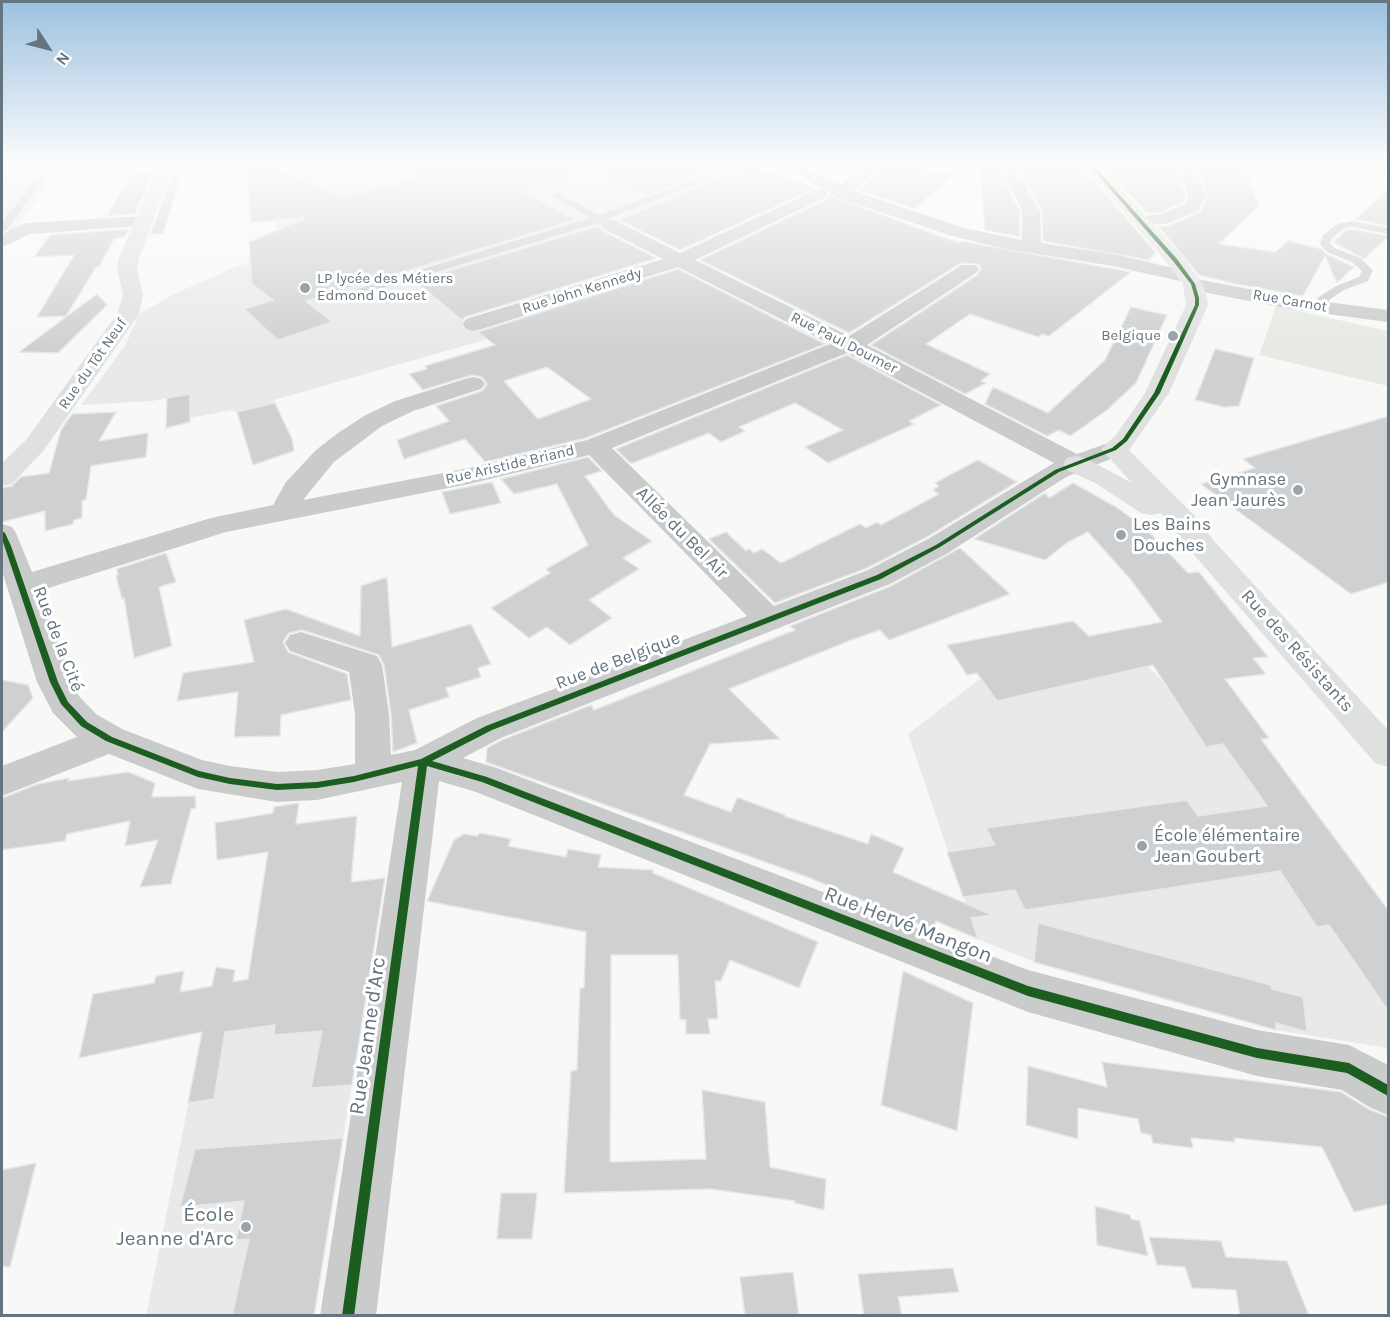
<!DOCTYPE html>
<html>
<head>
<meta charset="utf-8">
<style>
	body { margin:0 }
	#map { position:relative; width:1390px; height:1317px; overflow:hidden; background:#f8f8f7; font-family:Karla,sans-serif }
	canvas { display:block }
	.frame { position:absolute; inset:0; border:3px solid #647580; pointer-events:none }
	.north { position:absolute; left:18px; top:18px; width:60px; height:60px; -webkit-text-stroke:4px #fff; paint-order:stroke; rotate:126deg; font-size:16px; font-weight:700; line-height:24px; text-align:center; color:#647580 }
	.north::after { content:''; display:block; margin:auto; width:21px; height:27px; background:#647580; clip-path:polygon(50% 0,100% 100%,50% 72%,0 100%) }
</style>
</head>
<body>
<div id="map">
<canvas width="1390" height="1317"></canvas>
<div class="frame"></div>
<div class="north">N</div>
</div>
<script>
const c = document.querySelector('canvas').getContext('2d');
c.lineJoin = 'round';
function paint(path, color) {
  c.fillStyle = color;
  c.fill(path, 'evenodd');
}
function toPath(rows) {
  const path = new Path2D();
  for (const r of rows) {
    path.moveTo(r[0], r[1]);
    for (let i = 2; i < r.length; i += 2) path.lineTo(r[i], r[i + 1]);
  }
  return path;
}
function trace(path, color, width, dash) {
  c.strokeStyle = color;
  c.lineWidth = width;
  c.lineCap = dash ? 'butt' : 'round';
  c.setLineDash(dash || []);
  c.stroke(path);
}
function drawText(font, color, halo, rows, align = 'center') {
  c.font = font + ' Karla,sans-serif';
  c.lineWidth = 6;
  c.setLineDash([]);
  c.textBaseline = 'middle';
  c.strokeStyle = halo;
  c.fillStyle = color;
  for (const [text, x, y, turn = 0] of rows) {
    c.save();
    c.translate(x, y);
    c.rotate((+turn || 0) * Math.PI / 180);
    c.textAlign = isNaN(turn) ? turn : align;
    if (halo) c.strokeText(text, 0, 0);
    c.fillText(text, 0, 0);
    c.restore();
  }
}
const built = toPath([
	[270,165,759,165,616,222,417,282,450,311,488,339,274,400,275,403,237,412,232,410,190,418,189,394,152,401,81,405,125,346,139,314,174,294,233,268,286,249,278,241],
	[1128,646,1167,686,1261,739,1388,911,1388,1048,1276,1030,1034,962,978,939,908,734,981,678],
	[367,993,314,1315,146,1316,207,1010,281,1000]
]);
const green = toPath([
	[2,165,60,165,40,196,14,230,2,231],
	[1276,306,1388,331,1388,386,1259,355]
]);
const building = toPath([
	[246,165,270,165,341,198,414,179,402,172,431,165,729,165,647,195,587,166,588,172,521,190,576,220,306,301,332,322,278,340,244,309,273,300,252,284,249,242,304,219,303,217,251,223,246,165],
	[748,165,816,188,680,250,619,220,748,165],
	[883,165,899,165,954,174,915,209,858,190,883,165],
	[979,165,997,165,1020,212,1020,237,985,230,979,165],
	[1017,165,1081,165,1156,253,1148,260,1043,241,1042,210,1017,165],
	[1103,165,1176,165,1186,197,1183,202,1161,212,1147,213,1103,165],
	[1196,165,1243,165,1259,206,1219,244,1275,252,1288,241,1322,249,1326,254,1354,267,1337,283,1325,256,1303,296,1236,284,1199,275,1158,226,1167,226,1200,212,1208,196,1196,165],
	[184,167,163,233,150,235,175,168,184,167],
	[153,171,135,214,107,216,130,175,153,171],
	[1389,189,1389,226,1355,219,1389,189],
	[829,195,958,243,961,241,1131,272,1049,336,1042,334,1038,337,970,314,926,344,990,374,981,381,986,383,965,394,871,345,977,275,981,269,978,264,961,263,849,333,700,260,825,200,829,195],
	[600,227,603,231,657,258,465,317,462,320,415,281,591,228,600,227],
	[129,229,125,237,114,239,99,267,96,267,66,316,37,317,74,255,34,257,50,235,129,229],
	[1353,229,1388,236,1389,236,1364,259,1333,242,1346,230,1353,229],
	[678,269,825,344,586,438,485,462,465,439,404,459,397,440,449,421,436,406,482,391,487,384,482,377,472,375,423,390,409,374,427,369,425,366,495,345,478,332,678,269],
	[547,367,591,399,538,419,504,381,547,367],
	[97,294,107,305,58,353,19,352,97,294],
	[1131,307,1167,315,1136,383,1107,410,1070,436,1059,430,1047,436,985,404,993,387,1048,413,1105,360,1131,307],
	[1215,349,1254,358,1239,406,1224,407,1195,400,1215,349],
	[847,355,941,405,909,421,914,424,828,463,805,447,843,430,795,403,739,427,745,431,721,442,709,433,633,463,630,463,616,449,847,355],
	[190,394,190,422,166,428,167,398,190,394],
	[275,403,292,439,294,451,253,465,237,412,275,403],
	[116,412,99,441,148,433,146,457,91,466,86,500,82,501,82,518,74,520,73,524,45,531,45,511,2,522,2,488,12,486,21,477,49,473,61,430,72,414,116,412],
	[1389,416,1389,582,1351,594,1201,484,1255,468,1243,459,1389,416],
	[588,457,602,471,585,476,614,515,652,541,623,558,639,569,589,600,612,618,570,645,547,627,529,638,491,608,550,573,546,569,588,545,557,484,514,494,501,479,588,457],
	[978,460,1017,482,927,537,867,568,775,603,709,539,726,532,746,551,749,549,754,553,762,549,781,563,860,524,866,528,877,522,881,525,939,494,933,490,939,486,935,483,978,460],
	[492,482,501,503,450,514,442,492,492,482],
	[1073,483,1116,507,1144,527,1188,573,1199,572,1268,657,1253,658,1266,674,1225,679,1269,738,1261,739,1389,911,1389,1012,1329,925,1317,927,1280,871,1025,910,1015,890,963,897,947,852,995,845,986,828,1187,800,1198,816,1267,806,1223,744,1206,747,1153,665,997,701,977,673,967,675,947,645,1073,621,1089,636,1162,622,1131,580,1088,532,1068,542,1045,560,974,539,1045,493,1049,498,1073,483],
	[960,548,1010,594,889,640,880,630,854,639,729,689,780,739,710,744,684,795,731,812,737,798,739,798,785,815,784,816,868,844,871,834,904,848,893,872,992,915,971,918,978,939,936,921,932,930,810,878,486,762,487,748,502,740,591,705,594,710,795,630,790,626,891,586,960,548],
	[166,553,176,582,159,587,172,646,134,658,124,598,122,599,116,576,118,576,117,569,166,553],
	[387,577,392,647,471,624,491,664,478,668,481,677,446,688,449,697,409,710,417,743,393,752,391,714,384,665,379,655,302,630,289,633,283,642,288,652,347,674,351,700,281,715,280,736,234,737,238,692,177,701,183,673,254,662,244,620,286,609,360,636,361,586,387,577],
	[2,680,28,685,33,698,2,732,2,680],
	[128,772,155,783,152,797,195,796,196,808,191,809,171,884,140,887,158,840,125,846,130,821,67,834,65,841,2,850,2,798,38,784,69,778,68,781,128,772],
	[299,803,296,824,357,816,351,882,385,878,352,1085,311,1088,322,1031,274,1035,275,1025,225,1032,214,1099,188,1103,202,1032,79,1058,93,994,154,983,156,976,184,971,180,992,212,986,216,967,235,970,233,982,248,979,268,852,217,860,215,823,273,813,274,807,299,803],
	[480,833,511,839,508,846,566,857,568,849,601,855,598,867,653,870,653,873,818,942,799,988,730,960,721,981,715,981,718,1019,708,1019,710,1034,686,1034,686,1020,680,1019,678,955,611,955,610,1162,706,1159,702,1090,765,1102,770,1167,826,1179,824,1210,795,1203,795,1201,711,1189,564,1193,571,1071,577,1070,580,988,584,988,586,932,427,901,454,840,464,834,477,836,480,833],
	[1038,923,1271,985,1272,989,1303,997,1307,1032,1276,1023,1276,1030,1034,962,1038,923],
	[903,971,973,1003,957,1131,881,1105,903,971],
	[1102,1062,1341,1092,1370,1110,1389,1117,1389,1204,1354,1212,1322,1147,1234,1138,1235,1142,1191,1138,1193,1148,1153,1143,1151,1135,1141,1133,1138,1119,1078,1108,1078,1139,1026,1125,1028,1066,1107,1087,1102,1062],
	[343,1138,314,1316,232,1316,249,1239,236,1240,244,1201,180,1207,195,1149,343,1138],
	[36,1163,10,1267,2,1266,2,1170,36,1163],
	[501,1193,537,1193,532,1239,497,1239,501,1193],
	[1095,1206,1130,1215,1131,1219,1140,1221,1148,1256,1097,1245,1095,1206],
	[1149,1237,1221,1241,1226,1257,1287,1261,1309,1316,1240,1316,1236,1290,1192,1288,1185,1267,1157,1265,1149,1237],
	[953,1268,959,1292,898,1297,902,1316,864,1316,858,1274,953,1268],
	[793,1272,799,1316,745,1316,740,1277,793,1272]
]);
const lane = toPath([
	[46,165,54,165,6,231,2,232,2,223,46,165],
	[735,165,746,165,607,219,608,224,598,223,350,298,346,299,340,296,342,294,590,218,553,197,553,193,559,193,599,215,735,165],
	[1353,221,1388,228,1388,234,1353,227,1345,228,1332,238,1330,243,1335,248,1360,258,1373,270,1368,281,1344,290,1329,300,1328,309,1320,309,1317,299,1319,297,1336,286,1359,277,1362,271,1352,262,1327,252,1320,244,1323,235,1338,224,1353,221]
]);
const street = toPath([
	[782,165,802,165,840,185,864,165,881,165,854,191,964,228,1022,240,1022,211,999,165,1015,165,1040,211,1041,243,1113,254,1195,273,1197,279,1290,297,1388,310,1388,322,1290,309,1193,290,1186,288,1184,282,1113,266,1006,249,952,236,836,197,782,165],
	[1178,165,1194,165,1206,197,1198,211,1166,224,1136,225,1133,221,1136,217,1162,214,1185,204,1188,197,1178,165],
	[818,189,824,190,827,194,824,198,695,260,849,336,962,265,976,265,979,269,976,273,867,345,1077,454,1114,441,1123,444,1127,449,1123,454,1066,477,948,553,890,584,501,738,463,758,497,768,1028,970,1257,1030,1349,1045,1388,1065,1388,1115,1371,1108,1342,1090,1257,1076,1028,1012,476,792,439,781,376,1316,320,1316,402,782,317,800,277,802,198,789,109,754,2,796,2,766,77,737,53,713,37,682,2,571,2,524,12,527,16,533,32,572,211,518,273,505,286,482,316,450,338,433,364,416,395,401,465,379,473,377,481,379,485,384,481,389,413,411,382,426,334,462,303,500,469,468,587,440,830,344,678,267,482,329,474,331,466,329,463,324,466,319,663,259,604,229,601,225,604,221,616,221,680,253,818,189],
	[847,353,1054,463,928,539,868,570,774,606,612,448,847,353],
	[589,455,747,616,477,718,415,750,391,755,389,714,382,665,377,656,301,632,290,635,285,643,290,651,349,672,355,714,355,764,317,770,277,772,230,766,202,760,122,729,96,714,78,695,39,591,226,532,469,484,589,455],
	[144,216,150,217,153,221,150,225,30,234,2,247,2,234,26,223,144,216]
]);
const secondary = toPath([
	[158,165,174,165,139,258,137,268,143,295,139,314,44,450,12,484,2,486,2,463,26,440,117,314,123,295,117,268,119,258,158,165],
	[1083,165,1100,165,1182,256,1203,284,1207,298,1208,305,1169,393,1129,450,1192,513,1215,542,1388,730,1388,767,1375,763,1195,556,1161,513,1151,515,1141,513,1095,483,1067,470,1063,464,1067,458,1076,456,1085,458,1132,483,1101,449,1116,435,1145,393,1186,305,1183,284,1168,264,1083,165]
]);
const cycleway = toPath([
	[1089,165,1093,165,1177,259,1195,284,1199,298,1199,305,1160,393,1127,441,1116,450,1059,472,940,547,881,579,492,730,432,761,487,777,1028,986,1257,1048,1349,1063,1388,1085,1388,1096,1347,1073,1257,1058,1028,996,482,782,427,766,354,1316,342,1316,418,766,354,782,317,788,277,790,230,784,198,777,106,741,81,726,61,704,50,682,2,539,2,531,5,533,11,546,58,682,68,702,87,722,112,737,199,771,230,778,277,784,317,782,354,776,421,759,486,726,877,575,936,545,1055,470,1112,448,1123,439,1154,393,1195,305,1195,298,1191,284,1173,261,1089,165]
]);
const markers = [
	[305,288,6,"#98a3aa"],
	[1173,336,6,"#98a3aa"],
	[1298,490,6,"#98a3aa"],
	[1121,535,6,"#98a3aa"],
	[1142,846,6,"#98a3aa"],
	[246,1227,6,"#98a3aa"]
];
const farPoinames = [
	["LP lycée des Métiers",317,279],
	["Edmond Doucet",317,296],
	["Belgique",1161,336,"right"]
];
const farStreetnames = [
	["Rue John Kennedy",582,291,-17],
	["Rue Carnot",1290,301,10],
	["Rue Paul Doumer",844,343,27],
	["Rue du Tôt Neuf",93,364,-55],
	["Rue Aristide Briand",510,465,-13]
];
const poiNames = [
	["Gymnase",1286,480,"right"],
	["Jean Jaurès",1286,501,"right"],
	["Les Bains",1133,525],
	["Douches",1133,546],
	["École élémentaire",1154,836],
	["Jean Goubert",1154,857]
];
const streetNames = [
	["Allée du Bel Air",682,533,45],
	["Rue de la Cité",58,639,69],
	["Rue des Résistants",1297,651,48],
	["Rue de Belgique",618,661,-21]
];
const nearStreetnames = [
	["Rue Hervé Mangon",908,925,21],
	["Rue Jeanne d'Arc",368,1036,-82]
];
const nearPoinames = [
	["École",234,1215],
	["Jeanne d'Arc",234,1239]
];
paint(built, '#e8e9e8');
paint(green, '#e7e9e4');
paint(building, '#cfd0d1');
trace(building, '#e7e7e6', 1.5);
paint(lane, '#cacccc');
paint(street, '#cacccc');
paint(secondary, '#dfe0e0');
paint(cycleway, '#1b5e20');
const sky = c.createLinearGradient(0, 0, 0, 349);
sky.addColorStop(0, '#9cc1e1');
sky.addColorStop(0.47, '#fcfcfb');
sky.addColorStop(1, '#fcfcfb00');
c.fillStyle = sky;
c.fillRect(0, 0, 1390, 349);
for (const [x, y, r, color] of markers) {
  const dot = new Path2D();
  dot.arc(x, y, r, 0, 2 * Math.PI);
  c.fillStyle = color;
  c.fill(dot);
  trace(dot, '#fff', 2);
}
drawText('15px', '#647580', '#fff', farPoinames, 'left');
drawText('15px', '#647580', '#fff', farStreetnames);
drawText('18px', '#647580', '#fff', poiNames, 'left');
drawText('18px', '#647580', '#fff', streetNames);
drawText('21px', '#647580', '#fff', nearStreetnames);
drawText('21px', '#647580', '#fff', nearPoinames, 'right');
</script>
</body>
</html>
